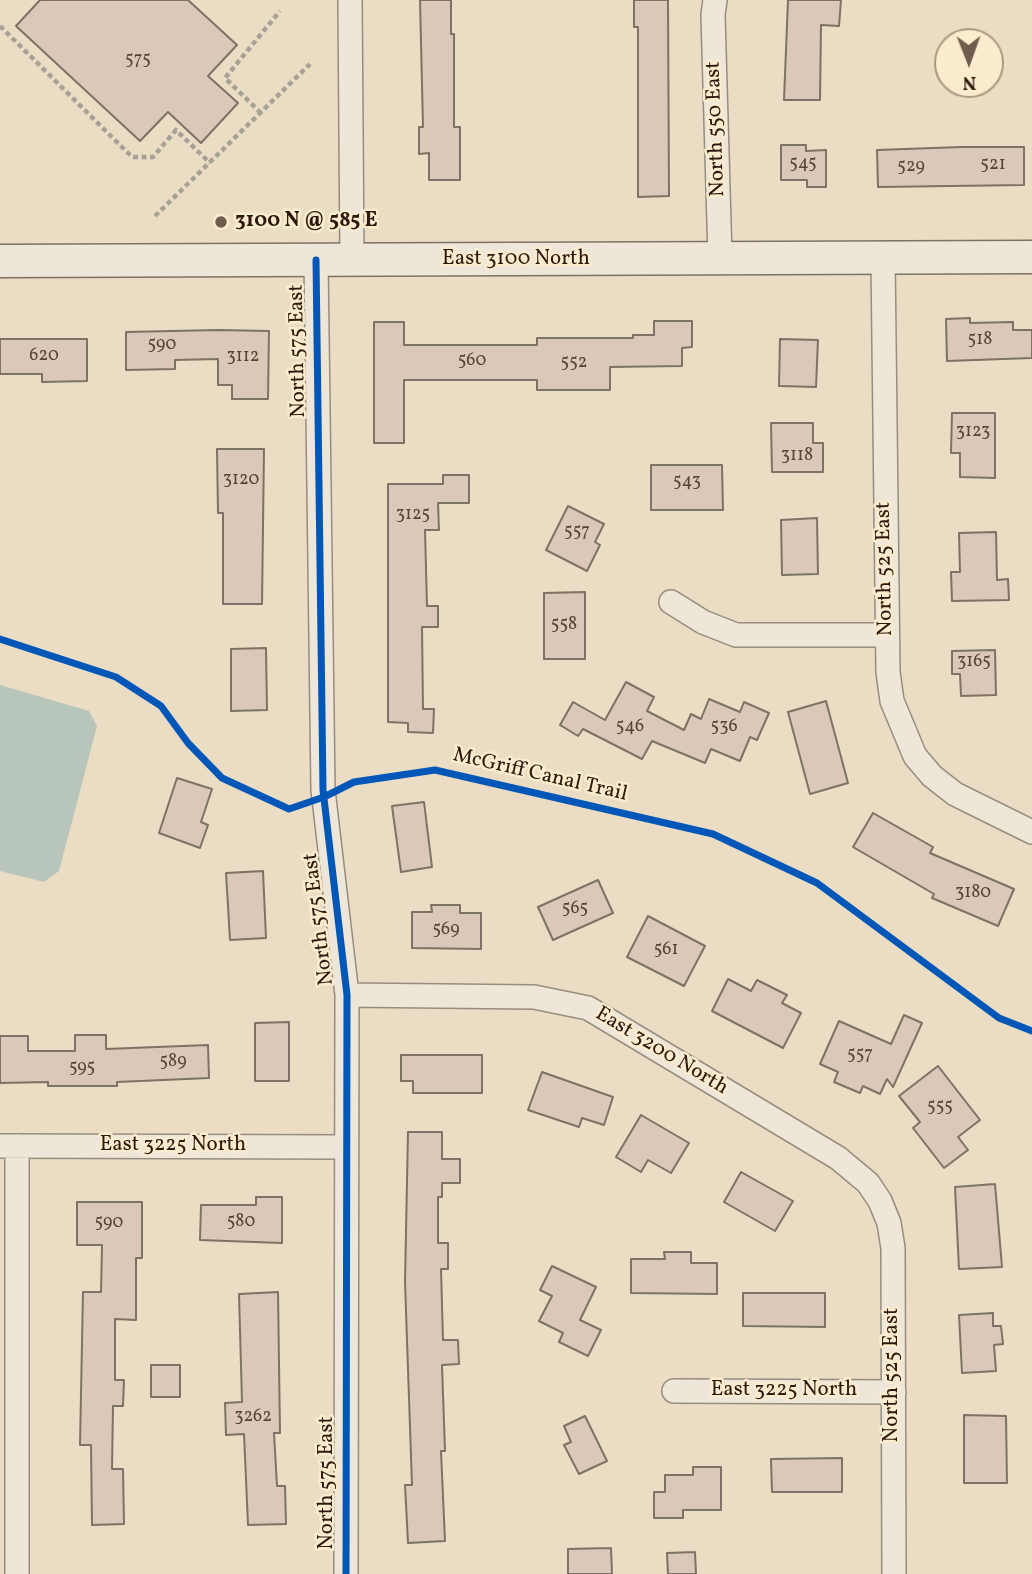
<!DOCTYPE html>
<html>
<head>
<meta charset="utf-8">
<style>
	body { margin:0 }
	#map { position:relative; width:1032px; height:1574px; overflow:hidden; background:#eaddc4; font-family:Vollkorn,serif }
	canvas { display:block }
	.north { position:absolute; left:934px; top:28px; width:70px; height:70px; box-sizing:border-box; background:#fcecce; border:2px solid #aa9780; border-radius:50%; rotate:179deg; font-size:19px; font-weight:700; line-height:28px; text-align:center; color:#2e170c }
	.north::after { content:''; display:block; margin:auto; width:24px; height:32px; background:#705c4c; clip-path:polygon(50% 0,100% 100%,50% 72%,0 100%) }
</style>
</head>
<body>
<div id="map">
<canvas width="1032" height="1574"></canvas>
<div class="north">N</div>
</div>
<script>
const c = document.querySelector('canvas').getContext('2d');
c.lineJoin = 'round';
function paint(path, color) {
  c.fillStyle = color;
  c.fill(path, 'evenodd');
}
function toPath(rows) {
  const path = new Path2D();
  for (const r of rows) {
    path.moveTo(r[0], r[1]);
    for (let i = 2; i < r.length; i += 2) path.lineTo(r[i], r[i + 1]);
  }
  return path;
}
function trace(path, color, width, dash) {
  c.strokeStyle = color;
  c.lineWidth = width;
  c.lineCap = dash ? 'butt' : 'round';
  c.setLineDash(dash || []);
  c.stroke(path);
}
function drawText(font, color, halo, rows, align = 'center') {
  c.font = font + ' Vollkorn,serif';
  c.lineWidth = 5;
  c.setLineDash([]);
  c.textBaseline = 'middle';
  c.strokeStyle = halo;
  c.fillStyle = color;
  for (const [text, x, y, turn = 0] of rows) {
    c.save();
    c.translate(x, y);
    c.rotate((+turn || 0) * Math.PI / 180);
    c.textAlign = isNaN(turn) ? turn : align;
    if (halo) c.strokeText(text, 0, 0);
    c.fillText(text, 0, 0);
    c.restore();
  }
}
const water = toPath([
	[0,685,89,711,97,726,59,871,44,882,0,871]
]);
const building = toPath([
	[40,0,188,0,237,45,208,76,238,103,201,143,168,112,140,141,16,26,40,0],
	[420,0,451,0,451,34,454,34,454,127,460,127,460,180,429,180,429,153,419,154,419,127,423,127,420,0],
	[634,0,668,0,669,196,638,197,638,27,634,27,634,0],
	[788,0,841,0,839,26,821,25,820,100,784,100,788,0],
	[781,145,806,145,806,151,826,150,826,187,807,187,807,180,781,180,781,145],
	[962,147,1024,147,1024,185,878,187,877,150,962,147],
	[970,318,970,323,1013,322,1013,330,1032,330,1032,358,947,361,946,319,970,318],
	[654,321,692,321,692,347,682,348,682,366,610,367,610,390,537,390,537,380,404,380,404,443,374,443,374,322,404,322,404,345,537,345,537,338,633,338,633,335,654,335,654,321],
	[218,330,269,331,268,399,232,399,232,385,218,385,218,359,175,360,175,369,126,370,126,332,218,330],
	[0,339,87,339,87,381,42,382,42,374,0,374,0,339],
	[780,339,818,340,816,387,779,386,780,339],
	[952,413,995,413,995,478,960,477,960,453,951,453,952,413],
	[771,423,813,423,813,443,823,443,823,472,772,472,771,423],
	[217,449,264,449,262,604,223,604,223,513,218,513,217,449],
	[651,465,722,465,723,510,651,510,651,465],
	[443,475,469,475,469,503,438,503,439,530,425,530,427,606,438,606,438,627,422,627,423,709,434,709,433,733,408,732,408,723,388,722,388,484,443,484,443,475],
	[568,506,604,524,595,542,600,545,587,571,546,550,568,506],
	[817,518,818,574,782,575,781,520,817,518],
	[996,532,997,580,1008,579,1009,600,952,601,951,572,960,572,959,533,996,532],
	[585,592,585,659,544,659,544,593,585,592],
	[266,648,267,710,231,711,231,649,266,648],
	[995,650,996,695,961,696,960,674,952,674,952,651,995,650],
	[626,682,654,697,647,711,684,730,691,714,701,719,709,699,740,712,744,702,769,713,757,740,750,737,740,761,711,749,705,763,652,741,642,759,583,729,578,736,560,725,573,702,605,720,626,682],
	[826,701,848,783,810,794,788,712,826,701],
	[177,778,212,789,201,822,208,825,200,848,159,833,177,778],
	[424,802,432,867,401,872,392,806,424,802],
	[873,813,933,847,930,853,1014,889,998,926,932,898,934,894,853,847,873,813],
	[263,871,266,938,230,940,226,873,263,871],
	[598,880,613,913,553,940,538,907,598,880],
	[431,905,460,905,460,913,481,913,481,949,412,948,412,912,432,912,431,905],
	[648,916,705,946,684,986,627,957,648,916],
	[728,979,751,991,757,980,787,995,782,1003,801,1013,783,1048,712,1011,728,979],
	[904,1015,922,1023,893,1087,887,1079,880,1094,863,1086,860,1093,834,1082,838,1072,820,1064,839,1021,891,1044,904,1015],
	[289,1022,289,1081,255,1081,255,1023,289,1022],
	[75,1035,106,1035,106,1049,208,1045,209,1078,117,1082,117,1086,48,1086,48,1082,0,1083,0,1036,28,1036,28,1051,75,1051,75,1035],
	[401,1055,482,1055,482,1093,413,1093,413,1081,401,1081,401,1055],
	[938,1066,980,1120,958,1137,968,1150,944,1168,913,1128,920,1122,899,1096,938,1066],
	[542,1072,613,1097,604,1125,582,1118,579,1127,528,1110,542,1072],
	[641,1115,689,1143,671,1173,648,1160,641,1172,616,1157,641,1115],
	[408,1132,442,1132,442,1159,460,1159,460,1183,442,1183,442,1197,438,1197,438,1243,448,1243,448,1269,441,1269,443,1340,458,1340,459,1364,442,1365,445,1451,441,1451,445,1541,408,1543,405,1485,412,1485,405,1282,408,1132],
	[741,1172,793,1201,775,1231,724,1202,741,1172],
	[995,1184,1002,1267,959,1269,955,1187,995,1184],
	[256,1197,282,1197,282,1243,200,1240,201,1205,256,1205,256,1197],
	[77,1202,142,1202,142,1258,136,1258,136,1320,115,1319,115,1380,124,1380,123,1406,113,1406,112,1469,123,1469,124,1524,92,1525,91,1445,80,1445,83,1292,101,1292,102,1245,77,1245,77,1202],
	[664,1252,691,1252,691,1263,717,1263,717,1294,631,1293,631,1259,665,1259,664,1252],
	[552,1266,596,1287,580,1320,601,1330,588,1356,559,1342,563,1333,539,1321,552,1296,540,1290,552,1266],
	[278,1292,280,1433,274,1433,277,1486,285,1486,286,1524,248,1525,244,1434,226,1435,225,1403,242,1402,239,1294,278,1292],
	[743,1293,825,1293,825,1327,743,1326,743,1293],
	[993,1313,993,1326,1001,1326,1003,1344,994,1345,996,1371,962,1373,959,1315,993,1313],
	[151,1365,180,1365,180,1397,151,1397,151,1365],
	[964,1415,1006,1416,1007,1483,964,1483,964,1415],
	[585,1416,607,1461,579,1474,564,1445,571,1442,564,1426,585,1416],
	[842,1458,842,1492,772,1492,771,1459,842,1458],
	[693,1467,721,1467,721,1510,683,1510,683,1518,654,1518,654,1492,665,1492,665,1475,693,1475,693,1467],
	[611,1548,612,1574,568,1574,568,1549,611,1548],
	[695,1552,696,1574,668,1574,667,1553,695,1552]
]);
const path = toPath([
	[0,26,132,157,153,157,176,130,210,163],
	[261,113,225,78,280,11],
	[155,216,310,64]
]);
const street = toPath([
	[350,0,352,261],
	[715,0,713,15,720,258],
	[883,258,888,672,892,701,915,756,932,776,955,794,1032,832],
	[316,260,323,790,347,995,346,1574],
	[671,602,703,622,736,635,887,635],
	[347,995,534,997,588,1008,838,1158,868,1183,880,1201,889,1223,893,1248,894,1574],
	[0,1146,346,1147],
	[17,1146,17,1574],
	[674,1391,894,1392]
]);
const secondary = toPath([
	[0,261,1032,257]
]);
const cycleway = toPath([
	[316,260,323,790,347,995,346,1574],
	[0,639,116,677,161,706,188,743,222,778,289,809,324,797,354,782,435,770,713,834,817,883,999,1018,1032,1031]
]);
const markers = [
	[221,222,7,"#705c4c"]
];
const numberNames = [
	["575",138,61],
	["545",803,165],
	["521",993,166],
	["529",911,168],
	["518",980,341],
	["590",162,346],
	["620",44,357],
	["3112",243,358],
	["560",472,362],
	["552",574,364],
	["3123",973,433],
	["3118",797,457],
	["3120",241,481],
	["543",687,483],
	["3125",413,516],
	["557",577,533],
	["558",564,626],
	["3165",974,663],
	["546",630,728],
	["536",724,728],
	["3180",973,894],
	["565",575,910],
	["569",446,931],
	["561",666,951],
	["557",860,1056],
	["589",173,1063],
	["595",82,1069],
	["555",940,1108],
	["580",241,1223],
	["590",109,1224],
	["3262",253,1418]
];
const streetNames = [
	["North 550 East",717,129,-92],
	["East 3100 North",516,260],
	["North 575 East",299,351,-91],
	["North 525 East",886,569,-91],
	["McGriff Canal Trail",540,776,13],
	["North 575 East",320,919,-97],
	["East 3200 North",661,1052,31],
	["East 3225 North",173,1146],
	["North 525 East",893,1375,-90],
	["East 3225 North",784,1391],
	["North 575 East",328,1483,-90]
];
const poiNames = [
	["3100 N @ 585 E",235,222]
];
paint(water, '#b8c5bb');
paint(building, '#dbc8b8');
trace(building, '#7d7265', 2);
trace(street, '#978d7e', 26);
trace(secondary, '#7d7265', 35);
trace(path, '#a8a196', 4.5, [5, 3.5]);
trace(street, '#ede6d9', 23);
trace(secondary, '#ede6d9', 32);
trace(cycleway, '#0057b8', 7);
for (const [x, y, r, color] of markers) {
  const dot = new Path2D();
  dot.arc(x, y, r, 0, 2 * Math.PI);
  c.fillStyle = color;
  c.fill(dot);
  trace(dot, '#fcecce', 2.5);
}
drawText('18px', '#594337', null, numberNames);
drawText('21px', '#2e170c', '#fcecce', streetNames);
drawText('bold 21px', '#2e170c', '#fcecce', poiNames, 'left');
</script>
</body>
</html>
